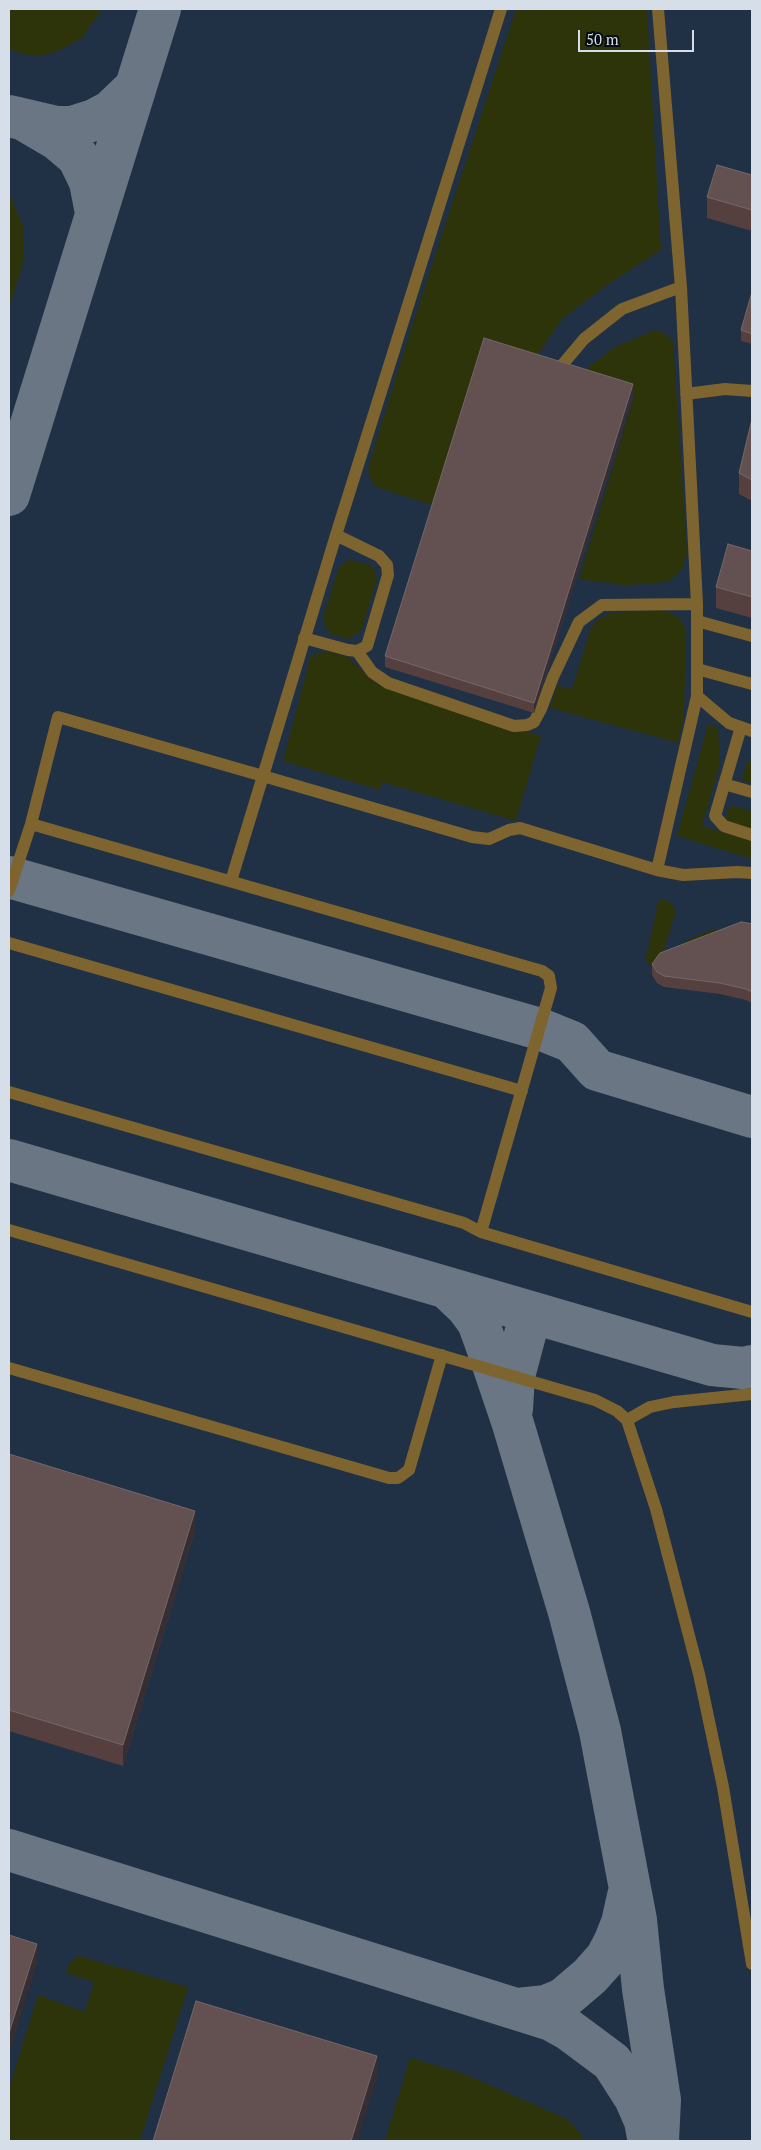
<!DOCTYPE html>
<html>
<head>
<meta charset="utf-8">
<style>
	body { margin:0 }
	#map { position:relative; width:761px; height:2150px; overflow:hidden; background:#172434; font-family:"PT Serif",serif }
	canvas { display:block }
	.frame { position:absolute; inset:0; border:10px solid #d5dee9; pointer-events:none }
	.scale { position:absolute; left:578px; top:30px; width:116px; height:22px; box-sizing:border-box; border:2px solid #d5dee9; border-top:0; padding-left:6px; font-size:15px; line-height:18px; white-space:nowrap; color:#d5dee9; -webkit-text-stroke:4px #080d14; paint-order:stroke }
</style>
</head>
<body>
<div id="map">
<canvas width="761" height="2150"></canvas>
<div class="frame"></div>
<div class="scale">50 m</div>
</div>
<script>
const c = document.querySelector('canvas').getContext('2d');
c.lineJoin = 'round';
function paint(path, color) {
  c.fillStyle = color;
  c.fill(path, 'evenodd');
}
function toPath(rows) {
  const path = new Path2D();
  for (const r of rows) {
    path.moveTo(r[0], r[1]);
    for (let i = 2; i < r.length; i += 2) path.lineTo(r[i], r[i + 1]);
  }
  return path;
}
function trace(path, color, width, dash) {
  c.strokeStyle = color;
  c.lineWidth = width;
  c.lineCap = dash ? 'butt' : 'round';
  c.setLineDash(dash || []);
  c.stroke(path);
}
const built = toPath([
	[9,9,752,9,752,2141,9,2141]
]);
const green = toPath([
	[9,9,102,9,82,38,56,52,37,56,19,53,9,49],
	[516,9,647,9,661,250,614,280,562,319,533,362,482,347,432,505,376,487,371,481,368,468,412,326],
	[9,193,23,226,23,263,9,309],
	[655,330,661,331,673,341,687,552,682,569,670,581,651,584,621,585,579,579,635,393,582,376,589,367,615,347],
	[348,560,368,564,374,568,377,579,362,629,357,634,347,639,331,634,326,629,323,617,339,567],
	[660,610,671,613,681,620,686,632,684,715,678,743,550,708,557,685,570,689,573,686,591,627,599,619,610,613],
	[331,652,348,657,377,684,541,736,516,821,382,782,380,790,283,761,310,658,316,653],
	[708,724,718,727,720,756,719,767,702,826,752,841,752,859,677,836],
	[752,761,752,783,743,781,742,778,747,762],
	[732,806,752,811,752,830,730,823,726,819,728,808],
	[661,899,670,902,676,911,663,954,696,936,715,929,723,933,656,969,651,967,645,960,657,910,654,909],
	[79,1956,188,1987,140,2141,9,2141,9,2089,38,1995,85,2012,94,1982,66,1973,71,1961],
	[410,2058,462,2073,567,2119,576,2128,585,2141,385,2141]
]);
const taxiway = toPath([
	[9,116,56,127,72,127,94,120,111,111,135,88],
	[29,123,58,140,78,157,90,182,96,213],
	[9,495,160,9],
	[9,877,540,1029,572,1042,597,1070,752,1117],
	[9,1160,712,1365,743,1368,752,1366],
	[447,1288,467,1307,478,1322,486,1344,513,1424,569,1612,600,1731,636,1920,643,1989,660,2100,658,2141],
	[512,1409,514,1376,531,1312],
	[9,1850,551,2020,569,2030,612,2062,635,2098,645,2121,648,2137],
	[518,2009,546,2006,563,1999,590,1976,606,1958,614,1943,622,1923,628,1896]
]);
const minor = toPath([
	[658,9,681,287],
	[563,364,584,339,622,309,681,287,697,604],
	[686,394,725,389,752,391],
	[697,621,752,636],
	[304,638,348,650,357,651,367,646,388,575,387,565,379,556,336,535],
	[357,651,372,672,388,683,514,726,527,725,534,722,541,709,553,677,579,622,602,605,697,604,697,696,657,870,520,828,509,830,489,839,472,837,263,776,336,535,501,9],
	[697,669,752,684],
	[697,696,729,723,752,731],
	[741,727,715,816,724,826,752,835],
	[724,784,752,792],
	[31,824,542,971,549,976,551,988,481,1232],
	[657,870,683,875,737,872,752,873],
	[9,891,31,824,58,717,263,776,231,881],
	[9,943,522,1091],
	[9,1092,464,1223,481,1232,752,1312],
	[9,1230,595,1400,617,1411,627,1420,656,1509,699,1674,723,1787,752,1964],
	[9,1368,389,1478,398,1478,409,1470,442,1355],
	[627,1420,650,1407,674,1402,752,1394]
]);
const wall = toPath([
	[752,175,752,231,707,218,707,197],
	[752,292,752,344,741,341,741,330],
	[633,395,534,713,385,667,385,656],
	[752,419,752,501,739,494,739,473],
	[752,551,752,618,716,608,716,587],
	[752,924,752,1003,746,1000,720,994,664,987,657,983,652,975,652,964],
	[9,1454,195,1531,123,1766,9,1731]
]);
const shadedWall = toPath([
	[633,384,633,395,534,713,534,703],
	[195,1511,195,1531,123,1766,123,1745],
	[37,1944,37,1964,9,2054,9,2033],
	[377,2056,377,2077,357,2141,351,2141]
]);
const building = toPath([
	[717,165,752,175,752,210,707,197,717,165],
	[752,292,752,334,741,330,752,292],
	[484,338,633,384,534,703,385,656,484,338],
	[752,419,752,480,739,473,752,419],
	[728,544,752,551,752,597,716,587,728,544],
	[741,922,748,923,752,924,752,992,746,989,720,983,664,976,657,972,652,964,660,953,741,922],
	[9,1454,195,1511,123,1745,9,1710,9,1454],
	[9,1935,37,1944,9,2033,9,1935],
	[196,2001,377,2056,351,2141,153,2141,196,2001]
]);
paint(built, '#203045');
paint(green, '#2e340a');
trace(taxiway, '#6b7684', 42);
trace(minor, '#7e642f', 12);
paint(wall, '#56403f');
paint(shadedWall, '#372e33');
paint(building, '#635151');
trace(building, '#756769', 1);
</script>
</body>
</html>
